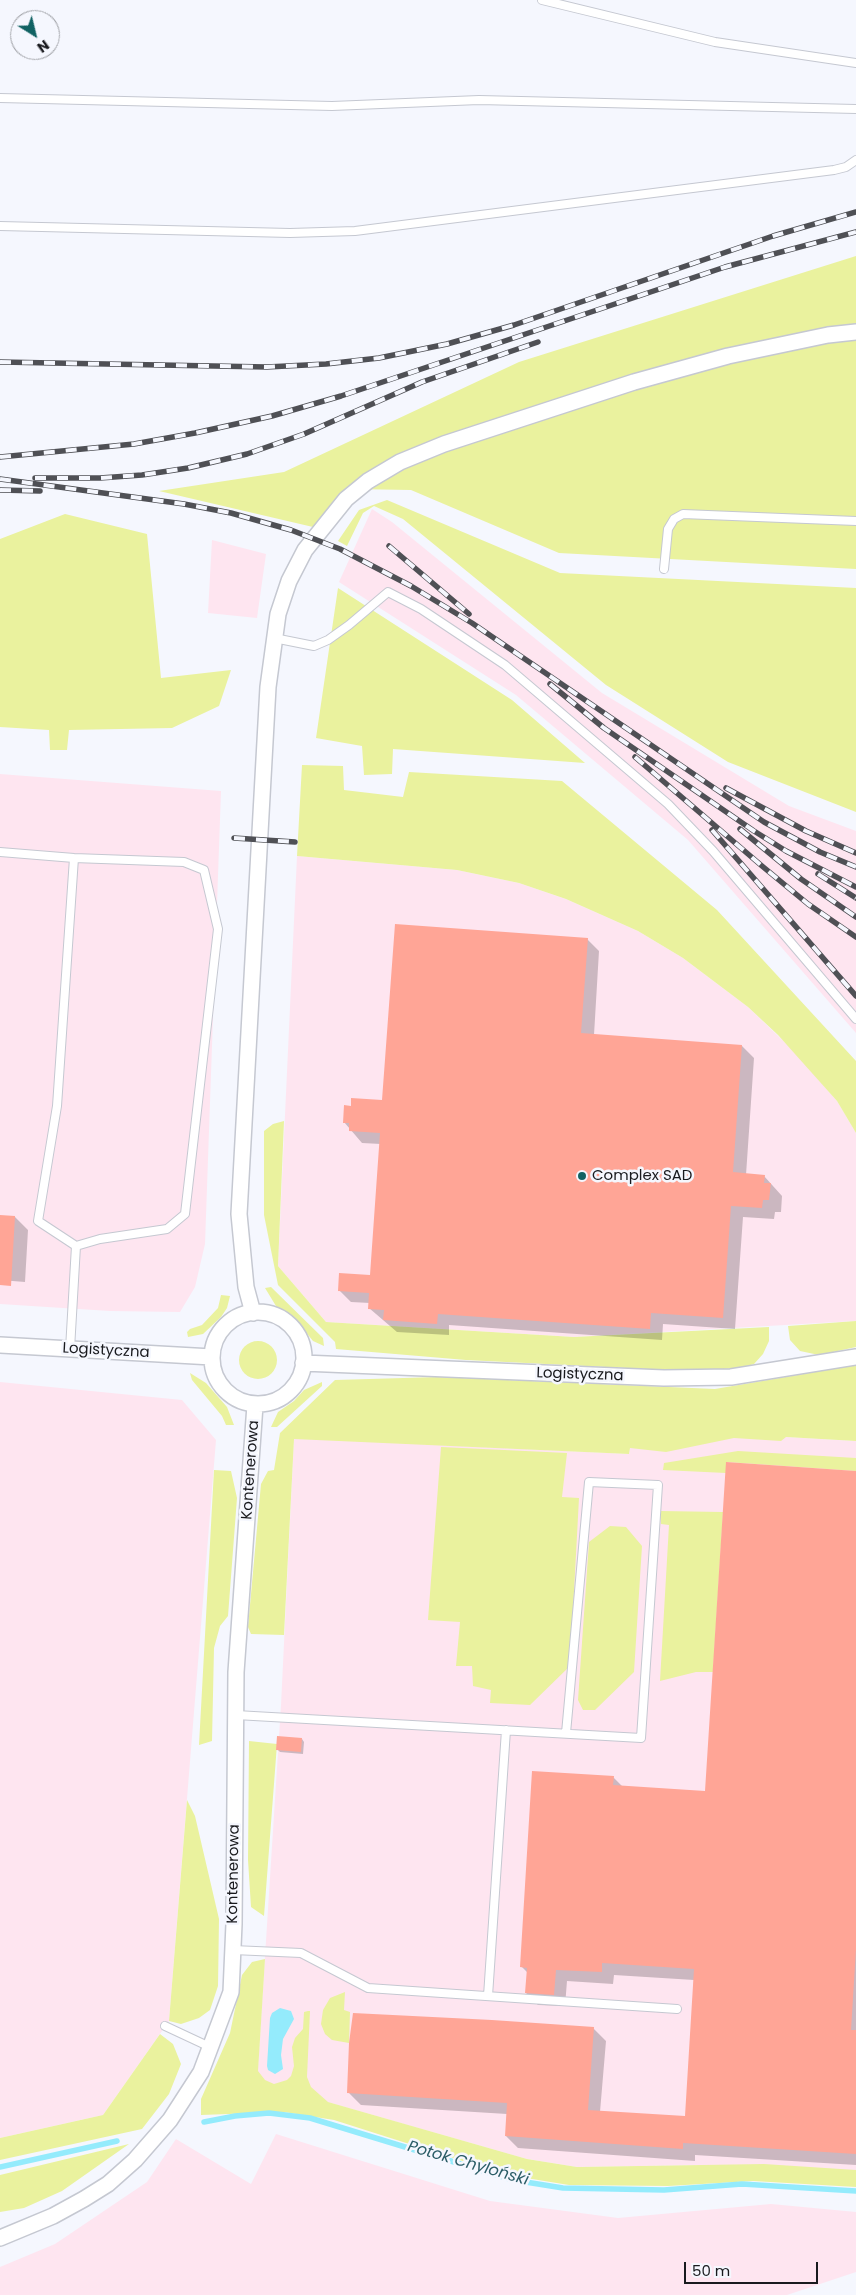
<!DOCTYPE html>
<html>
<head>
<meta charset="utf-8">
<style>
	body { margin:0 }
	#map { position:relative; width:856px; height:2295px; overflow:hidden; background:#f5f7fe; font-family:Poppins,sans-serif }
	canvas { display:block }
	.north { position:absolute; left:10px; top:10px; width:50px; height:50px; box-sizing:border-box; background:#f5f7fe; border:1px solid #9d9fa4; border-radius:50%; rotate:144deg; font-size:14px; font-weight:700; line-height:20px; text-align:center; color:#191a1e }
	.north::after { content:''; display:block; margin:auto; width:18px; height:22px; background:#116263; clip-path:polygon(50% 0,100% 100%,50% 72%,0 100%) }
	.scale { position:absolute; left:684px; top:2262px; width:134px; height:22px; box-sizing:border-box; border:2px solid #191a1e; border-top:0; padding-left:6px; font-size:15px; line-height:18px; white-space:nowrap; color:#191a1e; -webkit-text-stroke:4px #f5f7fe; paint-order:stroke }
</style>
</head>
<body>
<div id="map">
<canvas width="856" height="2295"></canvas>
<div class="north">N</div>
<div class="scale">50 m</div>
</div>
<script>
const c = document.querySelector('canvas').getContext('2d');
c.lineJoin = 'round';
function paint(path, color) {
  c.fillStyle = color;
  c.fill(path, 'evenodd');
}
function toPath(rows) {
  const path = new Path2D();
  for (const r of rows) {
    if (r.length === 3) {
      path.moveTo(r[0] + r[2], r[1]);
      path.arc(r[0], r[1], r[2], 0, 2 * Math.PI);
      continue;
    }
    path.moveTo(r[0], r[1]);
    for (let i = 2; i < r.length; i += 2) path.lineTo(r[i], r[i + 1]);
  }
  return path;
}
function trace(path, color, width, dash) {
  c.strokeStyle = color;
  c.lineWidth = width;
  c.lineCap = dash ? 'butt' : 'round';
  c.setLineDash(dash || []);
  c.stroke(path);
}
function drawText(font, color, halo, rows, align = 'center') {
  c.font = font + ' Poppins,sans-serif';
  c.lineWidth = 5;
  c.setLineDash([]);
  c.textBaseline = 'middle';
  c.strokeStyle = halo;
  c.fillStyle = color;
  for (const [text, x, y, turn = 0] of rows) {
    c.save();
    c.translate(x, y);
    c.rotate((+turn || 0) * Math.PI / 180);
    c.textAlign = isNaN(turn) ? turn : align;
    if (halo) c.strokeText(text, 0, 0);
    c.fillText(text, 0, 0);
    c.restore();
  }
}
const industrial = toPath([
	[372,509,392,522,602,693,789,806,856,831,856,1033,688,840,516,695,339,582],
	[212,540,266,554,257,618,208,613],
	[0,774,221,791,205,1244,195,1287,180,1312,110,1311,0,1304],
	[297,856,457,870,519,883,566,899,638,931,683,958,748,1007,798,1055,837,1101,856,1133,856,1321,574,1337,326,1322,278,1266],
	[0,1382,182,1400,216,1440,169,2021,103,2115,0,2138],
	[634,1416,786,1437,856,1441,856,2172,701,2165,577,2167,527,2159,257,2082,281,1705,294,1438,629,1454],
	[276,2134,490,2201,618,2218,771,2204,856,2212,856,2272,787,2295,0,2295,0,2267,55,2244,147,2182,176,2139,251,2184]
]);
const green = toPath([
	[856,256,856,569,559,553,411,490,351,489,313,527,159,491,284,472,519,362],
	[387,500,560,573,856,588,856,812,728,762,606,685,403,519,374,506,363,513,347,546,338,541,359,510],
	[65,514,147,534,161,678,231,670,219,706,172,728,69,730,67,750,50,750,49,730,0,727,0,539],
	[338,588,512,700,585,763,393,749,392,774,364,775,362,746,316,738],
	[302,765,343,766,344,790,403,797,409,772,562,781,717,910,856,1061,856,1133,837,1101,778,1035,748,1007,683,958,638,931,566,899,519,883,457,870,297,856],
	[284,1121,278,1266,326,1322,574,1337,769,1327,769,1341,763,1354,754,1364,741,1368,686,1371,466,1360,336,1349,335,1342,278,1285,264,1215,264,1131,273,1124],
	[271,1287,323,1338,324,1346,313,1341,296,1320,276,1306,265,1288],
	[221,1295,230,1296,227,1308,221,1317,203,1334,188,1337,187,1332,190,1329,202,1325,218,1308],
	[856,1321,856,1347,819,1355,800,1351,790,1340,788,1326],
	[258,1360,19],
	[856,1365,856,1441,786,1437,781,1441,734,1438,666,1452,630,1448,629,1454,294,1439,284,1635,251,1634,248,1627,261,1484,268,1471,274,1470,280,1433,335,1380,438,1377,715,1389],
	[190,1373,206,1383,227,1407,234,1425,226,1425,222,1416,192,1380],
	[322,1382,322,1386,277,1427,271,1427,278,1412,294,1401,304,1390],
	[441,1447,567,1453,562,1497,579,1498,570,1666,530,1705,490,1703,491,1690,473,1686,472,1666,456,1666,460,1622,428,1620],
	[738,1451,856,1458,856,1471,727,1462,726,1473,663,1470,664,1463],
	[214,1470,231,1471,237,1498,228,1616,220,1626,214,1648,212,1741,199,1745],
	[660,1511,723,1512,713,1672,696,1672,660,1681,669,1525,661,1524],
	[610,1526,626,1527,642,1546,634,1672,595,1710,583,1710,578,1700,589,1542],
	[249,1741,277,1744,264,1916,251,1907,248,1860],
	[187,1800,195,1816,219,1919,218,1986,210,2010,199,2018,181,2024,169,2021],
	[265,1959,258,2071,265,2080,274,2084,287,2080,291,2076,294,2066,292,2047,295,2038,303,2029,304,2012,308,2011,310,2011,307,2077,311,2087,328,2102,527,2159,577,2167,764,2164,856,2170,856,2187,753,2181,668,2186,569,2185,526,2178,472,2164,334,2120,284,2112,201,2115,201,2099,230,2033,242,1975,252,1962],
	[345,1992,344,2010,350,2012,349,2043,332,2040,325,2034,321,2024,323,2010,330,1998],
	[160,2034,173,2044,181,2064,169,2094,142,2129,0,2160,0,2138,103,2115],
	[129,2144,62,2191,24,2208,0,2212,0,2175]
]);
const water = toPath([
	[280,2008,291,2011,294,2019,283,2039,281,2055,283,2069,275,2074,268,2070,267,2066,270,2018,272,2013]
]);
const shadow = toPath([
	[587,939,599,951,594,1035,742,1046,754,1058,746,1175,764,1176,782,1196,781,1212,775,1212,774,1219,743,1217,735,1329,663,1324,662,1340,449,1325,449,1335,397,1332,369,1308,370,1303,351,1302,339,1290,371,1277,381,1144,362,1143,344,1122,352,1107,384,1101],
	[0,1216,15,1217,28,1230,25,1282,0,1280],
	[856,1472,856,2165,695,2155,695,2161,518,2148,506,2136,507,2114,361,2105,349,2093,593,2028,606,2041,600,2112,686,2117,694,1980,614,1975,613,1984,567,1981,565,2006,538,2005,526,1993,528,1973,522,1967,613,1777,623,1787,706,1792],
	[302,1739,304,1742,303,1754,280,1752,278,1750]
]);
const stream = toPath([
	[204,2122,235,2116,269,2113,310,2118,513,2180,563,2188,664,2190,742,2184,856,2191],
	[0,2167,117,2141]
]);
const building = toPath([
	[395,924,588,938,581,1033,742,1045,733,1172,765,1175,764,1183,771,1183,769,1200,763,1200,762,1208,731,1206,723,1318,651,1313,650,1329,438,1314,437,1324,383,1320,384,1310,368,1309,369,1293,338,1291,339,1273,370,1275,380,1133,349,1131,349,1123,343,1123,344,1105,351,1106,351,1098,382,1100],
	[0,1215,15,1216,11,1286,0,1285],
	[726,1462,856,1471,856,1949,851,2030,856,2030,856,2154,683,2143,683,2149,505,2136,507,2103,347,2093,349,2043,353,2013,492,2020,594,2027,588,2110,685,2116,694,1969,602,1963,602,1972,556,1970,554,1995,525,1993,527,1968,520,1967,532,1771,614,1776,613,1785,705,1791],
	[277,1736,302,1738,301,1752,276,1750]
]);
const service = toPath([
	[542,0,715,42,856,63],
	[0,98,332,106,479,100,856,109],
	[0,226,290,233,355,231,834,170,846,167,856,160],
	[664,569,668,529,674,519,683,514,856,521],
	[274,638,314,646,328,640,349,625,388,592,421,609,505,665,668,804,713,851,856,1019],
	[0,852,74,858,184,862,204,870,218,929,185,1214,167,1229,100,1239,76,1246,70,1349],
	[74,858,57,1106,38,1221,76,1246],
	[236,1715,641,1738,658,1485,589,1482,566,1733],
	[233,1950,301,1953,368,1988,677,2009],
	[488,1996,506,1730],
	[165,2026,210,2047]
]);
const minor = toPath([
	[258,1358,46],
	[253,1313,246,1287,239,1214,268,687,278,614,289,581,305,550,346,499,368,481,400,462,444,444,634,382,728,356,828,335,856,332],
	[0,1345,212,1357],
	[303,1363,664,1378,731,1377,856,1357],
	[0,2238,53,2216,84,2199,108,2184,135,2160,170,2120,201,2072,231,1992,234,1924,236,1672,255,1405]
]);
const rail = toPath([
	[0,362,267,367,326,364,379,358,447,344,514,325,773,236,856,212],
	[0,457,134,444,195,433,272,416,341,396,725,267,856,232],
	[35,478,100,478,142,475,188,468,247,454,304,434,422,382,538,342],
	[0,479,184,504,231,513,291,530,340,549,411,586,472,623,764,822,820,852,856,867],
	[0,490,40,491],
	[389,546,469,614],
	[550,684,604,728,754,831,786,851,856,887],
	[635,757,762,866,808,904,856,937],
	[726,788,806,831,856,853],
	[740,829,801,879,856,917],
	[712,830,856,996],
	[234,838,295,842],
	[818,874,856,898]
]);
const markers = [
	[582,1176,5,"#116263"]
];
const poiNames = [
	["Complex SAD",592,1176]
];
const streetNames = [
	["Logistyczna",106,1351,3],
	["Logistyczna",580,1375,2],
	["Kontenerowa",251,1470,-86],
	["Kontenerowa",234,1874,-89]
];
const waterNames = [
	["Potok Chyloński",468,2164,16]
];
paint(industrial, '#fee5f0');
paint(green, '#eaf29e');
paint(water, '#94ebfc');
paint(shadow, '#0003');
trace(stream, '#94ebfc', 5.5);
paint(building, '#ffa596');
trace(service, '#c5c8d1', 10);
trace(minor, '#c5c8d1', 18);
trace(service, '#fff', 8);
trace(minor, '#fff', 15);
trace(rail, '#4f5055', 5.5);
trace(rail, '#f5f7fe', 4, [11]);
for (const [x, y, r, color] of markers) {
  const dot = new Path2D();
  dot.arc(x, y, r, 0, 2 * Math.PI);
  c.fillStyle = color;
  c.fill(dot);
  trace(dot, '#f5f7fe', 2);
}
drawText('15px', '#191a1e', '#f5f7fe', poiNames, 'left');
drawText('15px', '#191a1e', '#f5f7fe', streetNames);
drawText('italic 16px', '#2b5d67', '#f5f7fe', waterNames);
</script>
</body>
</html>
